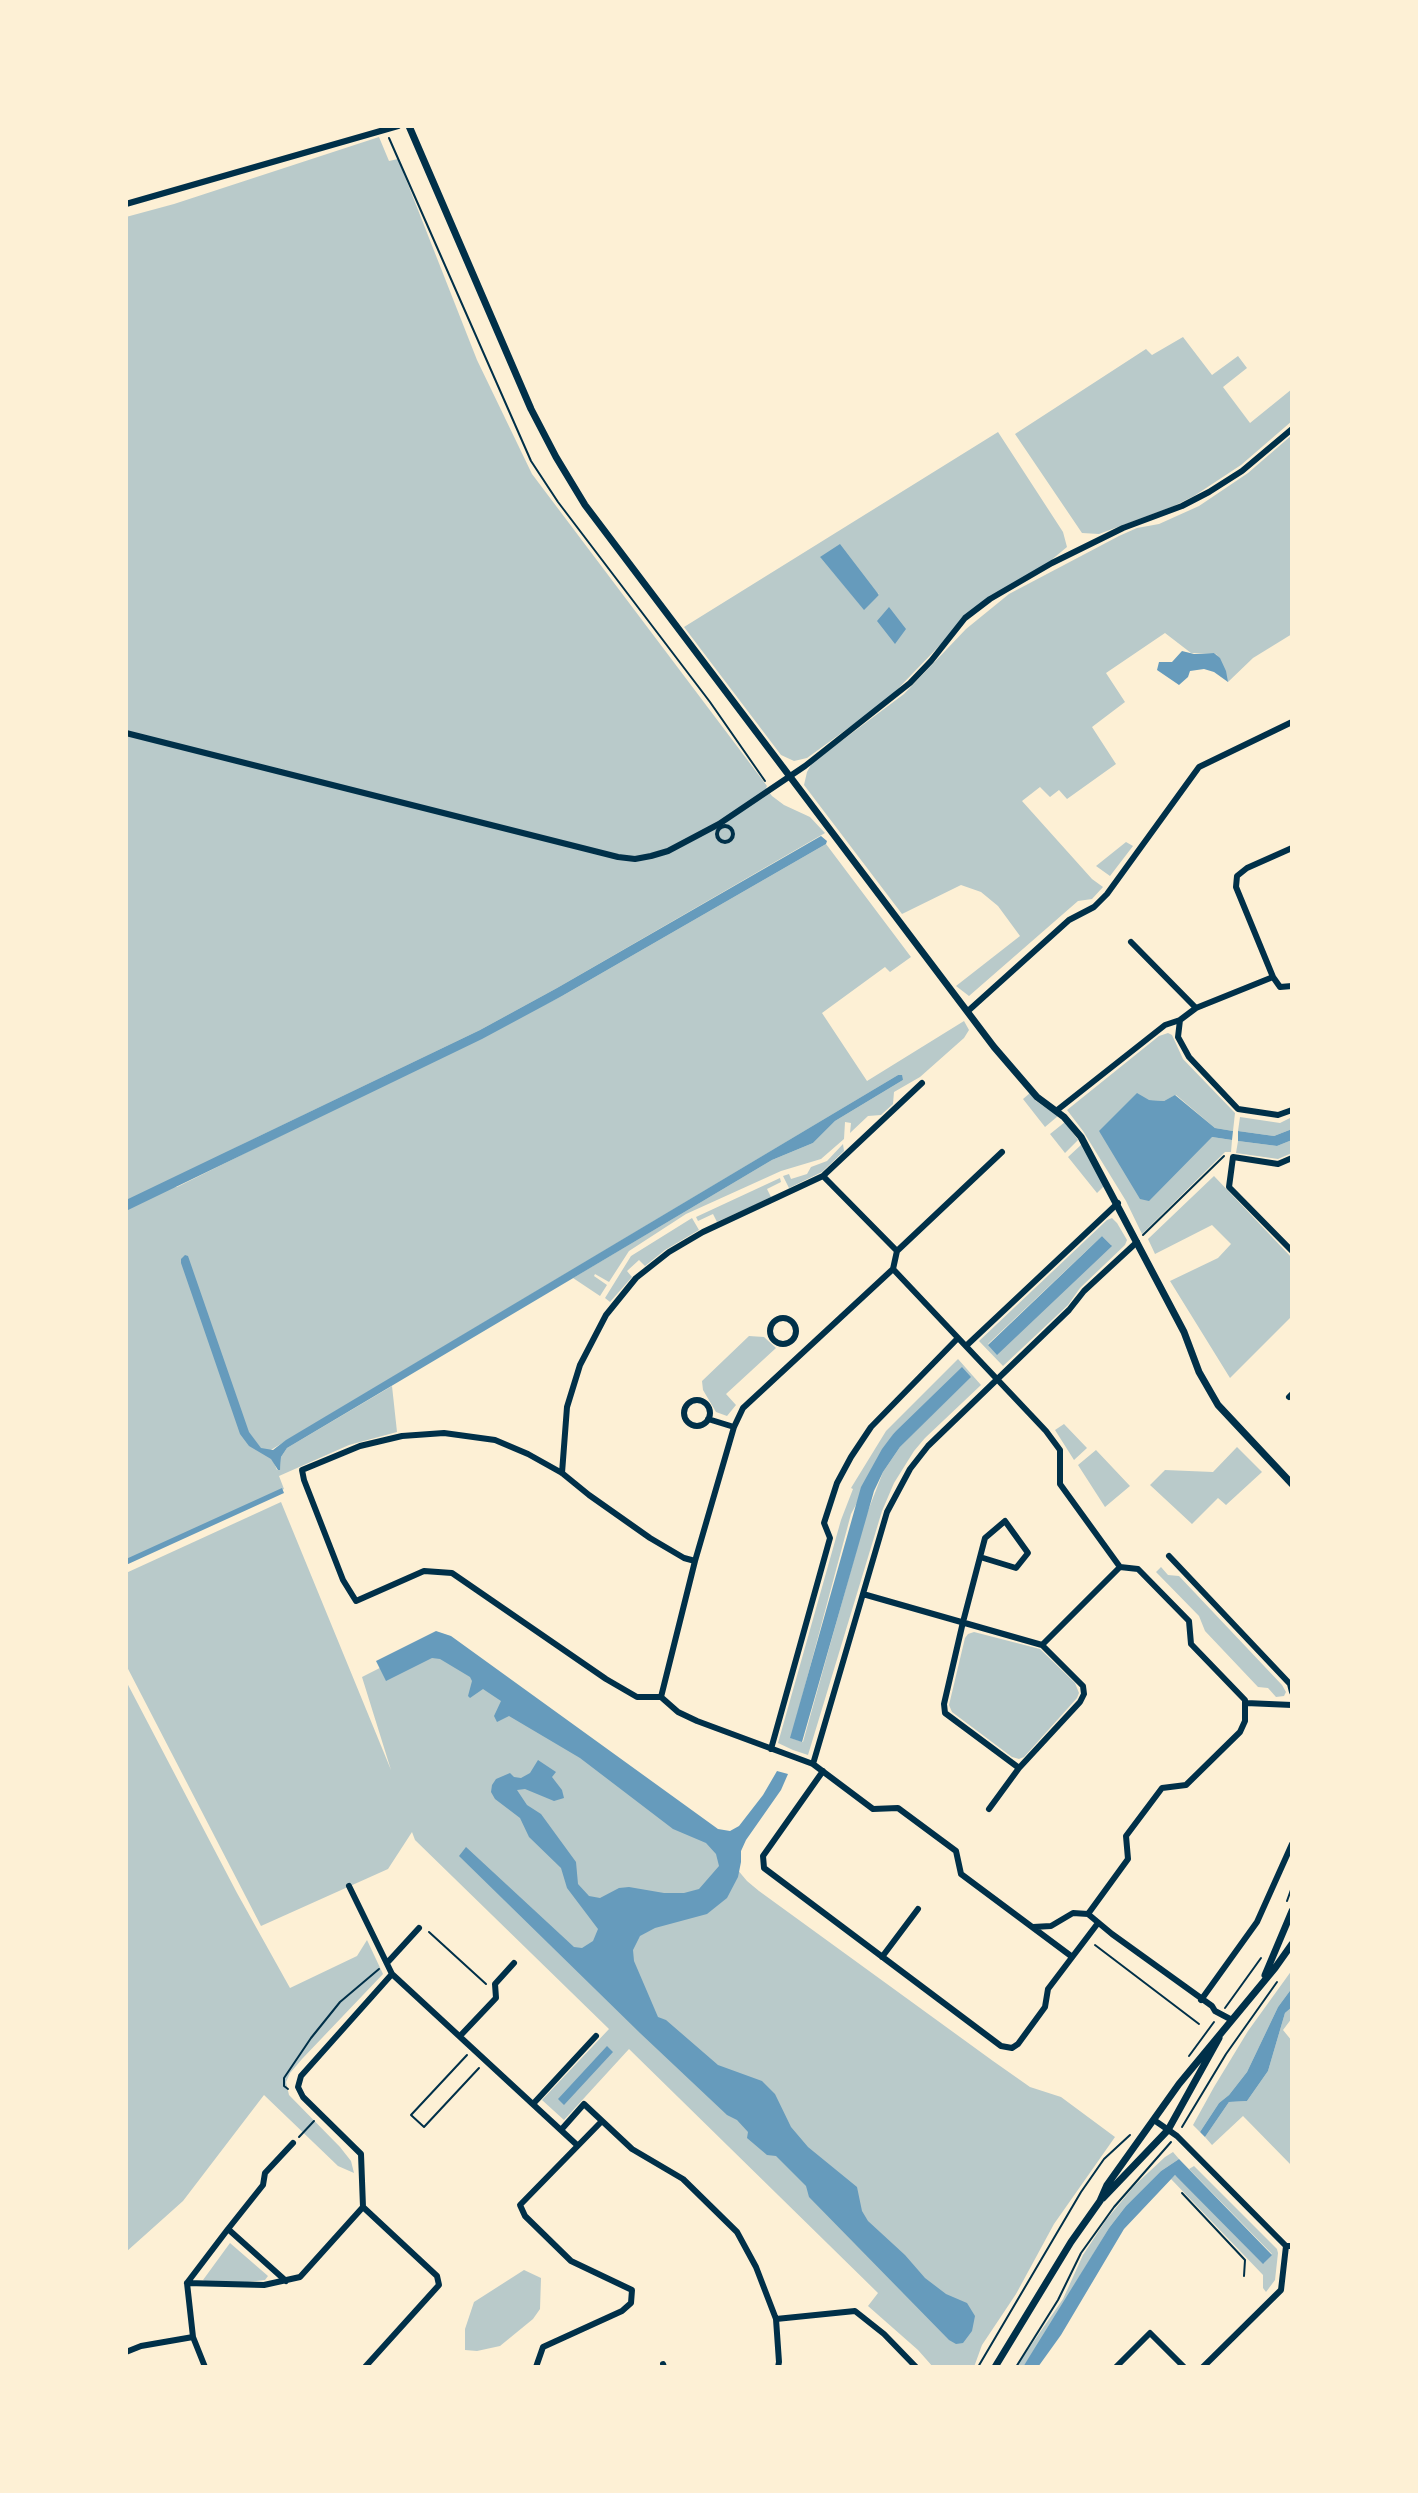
<!DOCTYPE html>
<html>
<head>
<meta charset="utf-8">
<style>
	body { margin:0 }
	#map { position:relative; width:1418px; height:2493px; overflow:hidden; background:#fdf0d5; font-family:"Times New Roman",serif }
	canvas { display:block }
	.frame { position:absolute; inset:0; border:128px solid #fdf0d5; pointer-events:none }
</style>
</head>
<body>
<div id="map">
<canvas width="1418" height="2493"></canvas>
<div class="frame"></div>
</div>
<script>
const c = document.querySelector('canvas').getContext('2d');
c.lineJoin = 'round';
function paint(path, color) {
  c.fillStyle = color;
  c.fill(path, 'evenodd');
}
function toPath(rows) {
  const path = new Path2D();
  for (const r of rows) {
    if (r.length === 3) {
      path.moveTo(r[0] + r[2], r[1]);
      path.arc(r[0], r[1], r[2], 0, 2 * Math.PI);
      continue;
    }
    path.moveTo(r[0], r[1]);
    for (let i = 2; i < r.length; i += 2) path.lineTo(r[i], r[i + 1]);
  }
  return path;
}
function trace(path, color, width, dash) {
  c.strokeStyle = color;
  c.lineWidth = width;
  c.lineCap = dash ? 'butt' : 'round';
  c.setLineDash(dash || []);
  c.stroke(path);
}
const green = toPath([
	[379,137,389,161,398,159,477,360,532,474,767,786,766,788,772,796,784,805,810,817,825,833,557,988,480,1030,245,1143,158,1188,177,1187,562,996,826,844,911,957,890,972,885,967,822,1013,867,1081,964,1021,969,1030,964,1038,920,1077,894,1092,893,1104,881,1115,868,1116,850,1133,851,1123,845,1122,844,1139,821,1159,781,1171,686,1214,629,1251,609,1282,595,1274,594,1276,607,1285,600,1296,573,1278,772,1160,813,1143,835,1121,903,1080,898,1075,269,1451,277,1470,280,1469,281,1457,287,1448,392,1386,397,1432,349,1445,279,1476,284,1489,126,1563,126,217,174,204],
	[1183,337,1212,375,1238,356,1247,368,1223,387,1250,423,1292,389,1292,421,1241,465,1194,496,1174,506,1099,534,1082,533,1015,434,1146,349,1152,355],
	[998,432,1063,532,1067,547,1044,566,989,598,943,642,887,700,807,758,794,761,781,755,684,627],
	[820,557,879,594,879,595,864,609],
	[1292,435,1292,634,1253,658,1228,682,1217,655,1214,653,1191,653,1165,633,1106,673,1125,702,1092,727,1116,764,1067,799,1059,790,1050,797,1040,787,1022,801,1092,879,1103,887,1092,899,1078,901,969,996,956,986,1020,936,998,906,981,892,961,885,902,914,804,785,807,772,812,763,904,694,966,629,1009,594,1119,536,1137,528,1159,524,1199,506,1248,473],
	[1126,842,1133,846,1110,876,1096,866],
	[1168,1033,1172,1035,1183,1059,1235,1113,1233,1131,1215,1128,1176,1095,1164,1101,1149,1100,1099,1132,1212,1137,1232,1140,1231,1152,1225,1152,1142,1234,1126,1201,1083,1131,1067,1110,1159,1036],
	[1030,1093,1036,1101,1058,1116,1045,1127,1023,1099],
	[1240,1117,1280,1123,1292,1117,1292,1129,1274,1136,1238,1131],
	[1065,1122,1078,1140,1065,1153,1050,1134],
	[1292,1140,1292,1153,1278,1159,1236,1153,1238,1141,1277,1146],
	[843,1144,844,1151,822,1172,789,1188,783,1176,789,1174,791,1179,807,1174,811,1167,827,1161],
	[1082,1144,1106,1184,1097,1193,1068,1157],
	[1214,1176,1292,1258,1292,1316,1230,1378,1170,1281,1218,1258,1231,1244,1212,1225,1155,1254,1148,1239],
	[780,1178,781,1182,767,1189,771,1197,752,1206,717,1222,713,1214,698,1221,696,1217],
	[692,1218,699,1230,665,1250,645,1266,639,1260,627,1271,632,1277,610,1302,605,1298,631,1256],
	[1112,1218,1117,1223,1127,1240,1125,1245,1080,1288,1068,1305,1003,1366,979,1341,1107,1220],
	[1102,1236,1111,1245,988,1345,988,1344],
	[749,1336,764,1337,776,1348,726,1394,736,1405,727,1416,716,1412,703,1390,702,1381],
	[958,1359,981,1385,925,1438,914,1451,894,1483,882,1511,808,1755,793,1750,778,1743,841,1520,853,1489,851,1488,886,1431],
	[970,1377,900,1447,883,1472,866,1516,803,1742,791,1738,851,1514,894,1433],
	[1064,1424,1087,1448,1074,1460,1055,1430],
	[1237,1447,1262,1472,1226,1505,1218,1498,1192,1524,1150,1485,1165,1470,1213,1472],
	[1096,1450,1130,1486,1105,1507,1078,1465],
	[281,1502,391,1770,362,1677,429,1643,721,1850,747,1881,759,1891,993,2061,1030,2087,1061,2097,1115,2137,1054,2224,1016,2294,982,2345,974,2367,933,2367,918,2350,868,2306,878,2293,629,2049,564,2120,542,2100,609,2029,415,1840,412,1832,388,1869,261,1926,126,1665,126,1573],
	[1161,1567,1168,1575,1179,1576,1282,1685,1286,1692,1284,1696,1276,1697,1268,1688,1258,1687,1205,1631,1199,1616,1156,1572],
	[974,1632,1040,1649,1075,1683,1079,1693,1077,1698,1024,1757,1019,1759,1012,1757,952,1712,949,1705,965,1638,968,1634],
	[126,1681,237,1893,290,1988,357,1956,367,1940,383,1974,302,2059,290,2073,286,2082,289,2095,340,2147,351,2161,354,2173,338,2166,264,2095,183,2201,126,2252],
	[1292,1970,1292,1988,1278,2007,1247,2072,1229,2095,1219,2103,1200,2132,1193,2125,1214,2087,1248,2031],
	[1292,2007,1292,2018,1283,2030,1292,2041,1292,2166,1243,2116,1212,2145,1205,2137,1229,2102,1247,2101,1268,2071,1285,2013],
	[1173,2152,1179,2159,1161,2171,1126,2206,1109,2228,1037,2347,1023,2367,1016,2367,1063,2299,1083,2255,1106,2220,1135,2185,1165,2157],
	[1194,2166,1277,2249,1278,2253,1275,2280,1266,2292,1263,2288,1263,2275,1171,2179,1175,2175,1180,2178,1264,2263,1272,2254,1189,2169],
	[230,2243,268,2276,265,2280,222,2285,211,2284,203,2280],
	[524,2270,541,2278,540,2309,533,2319,500,2346,477,2351,465,2350,465,2329,474,2302]
]);
const water = toPath([
	[840,544,879,595,864,610,820,557],
	[889,607,906,629,895,644,877,621],
	[1182,651,1194,654,1214,653,1220,658,1226,671,1228,682,1214,672,1204,669,1190,671,1188,677,1179,685,1157,670,1159,662,1172,662],
	[821,836,827,841,826,844,562,996,482,1039,126,1211,126,1200,480,1030,557,988],
	[898,1075,902,1075,903,1080,835,1121,813,1143,772,1160,287,1448,281,1457,280,1470,278,1470,271,1459,249,1446,240,1434,181,1263,181,1259,185,1255,188,1256,249,1432,261,1448,273,1450,286,1440],
	[1137,1093,1149,1100,1164,1101,1175,1095,1215,1128,1233,1131,1232,1140,1212,1137,1149,1201,1140,1199,1099,1131],
	[1292,1129,1292,1140,1277,1146,1238,1141,1238,1131,1274,1136],
	[1102,1236,1112,1246,997,1355,988,1345],
	[962,1367,971,1377,900,1447,883,1472,874,1491,802,1742,790,1738,861,1487,882,1449,894,1433],
	[282,1488,284,1493,126,1565,126,1559],
	[436,1631,451,1636,718,1829,730,1831,739,1826,763,1795,777,1771,788,1774,781,1790,746,1840,741,1851,741,1862,738,1877,727,1898,707,1914,655,1928,640,1936,633,1950,634,1961,658,2017,666,2020,718,2065,762,2081,775,2094,791,2127,808,2147,857,2187,862,2211,868,2221,905,2255,925,2278,946,2294,967,2303,975,2316,972,2331,963,2343,956,2344,949,2340,809,2197,806,2186,776,2156,767,2155,747,2138,748,2132,737,2120,727,2115,640,2033,459,1856,466,1847,574,1947,582,1948,593,1941,598,1929,567,1888,561,1868,529,1837,520,1818,495,1799,491,1792,492,1785,496,1779,510,1773,514,1777,521,1778,530,1773,538,1760,556,1772,552,1777,562,1790,564,1798,554,1801,525,1789,517,1790,527,1805,541,1814,576,1862,578,1884,589,1896,600,1898,619,1888,629,1887,664,1893,684,1893,699,1889,719,1866,716,1854,706,1843,673,1829,580,1758,509,1716,497,1722,494,1716,501,1701,483,1689,470,1698,468,1696,472,1681,470,1677,440,1659,432,1658,386,1681,376,1661],
	[1292,1988,1292,2007,1285,2013,1268,2071,1247,2101,1229,2102,1205,2137,1200,2132,1219,2103,1229,2095,1247,2072,1278,2007],
	[607,2046,613,2052,564,2105,558,2099],
	[1179,2159,1272,2255,1263,2264,1175,2175,1124,2229,1061,2335,1038,2367,1023,2367,1109,2228,1126,2206,1161,2171]
]);
const path = toPath([
	[389,138,531,461,558,502,710,702,765,781],
	[1143,1235,1224,1156],
	[1287,1901,1292,1887],
	[429,1932,486,1984],
	[1095,1945,1199,2024],
	[1225,2008,1261,1958],
	[467,2055,411,2115,424,2127,479,2068],
	[1189,2056,1214,2022],
	[288,2089,284,2086,284,2078,311,2038,340,2002,379,1969],
	[1182,2127,1226,2054,1277,1982],
	[299,2137,314,2121],
	[1182,2193,1245,2260,1244,2276],
	[978,2367,1081,2192,1104,2159,1130,2135],
	[1016,2367,1058,2300,1081,2253,1114,2207,1171,2142]
]);
const pedestrian = toPath([
	[725,834,8]
]);
const minor = toPath([
	[126,204,398,126],
	[126,733,618,857,635,859,651,856,668,851,719,824,805,766,910,683,931,661,965,618,990,599,1052,563,1123,528,1182,506,1209,492,1242,471,1292,429],
	[1131,942,1196,1008],
	[1273,977,1236,887,1237,876,1247,868,1292,848],
	[1292,986,1280,987,1273,977,1196,1008,1180,1020,1178,1037,1189,1057,1238,1109,1278,1115,1292,1110],
	[968,1011,1069,920,1094,907,1107,894,1199,767,1292,722],
	[1056,1111,1165,1025,1180,1020],
	[1292,1158,1278,1164,1233,1157,1229,1187,1292,1251],
	[823,1176,897,1251],
	[897,1251,1002,1152],
	[893,1269,1046,1431,1060,1450,1060,1484,1120,1567,1138,1569,1189,1621,1191,1644,1245,1700,1245,1721,1240,1732,1186,1785,1162,1788,1126,1836,1128,1859,1088,1914],
	[783,1331,13],
	[966,1346,1118,1203],
	[1289,1397,1292,1394],
	[697,1413,13],
	[708,1419,734,1427],
	[562,1473,567,1407,580,1365,606,1315,636,1278,669,1252,703,1232,823,1176,922,1083],
	[1169,1556,1290,1684,1292,1692],
	[980,1557,1016,1568,1028,1553,1005,1521,985,1538,963,1622,944,1704,945,1713,1019,1768],
	[863,1594,1042,1645,1083,1686,1084,1694,1080,1702,1019,1768,989,1809],
	[1042,1645,1120,1567],
	[661,1697,637,1697,606,1679,452,1573,424,1571,356,1601,343,1580,304,1480,302,1470,360,1446,402,1436,444,1433,495,1440,528,1454,562,1473,589,1495,650,1538,684,1558,695,1561],
	[661,1697,695,1561,734,1427,743,1408,893,1269,897,1251],
	[661,1697,678,1712,697,1721,813,1764,873,1809,898,1808,956,1851,961,1874,1071,1956],
	[1246,1703,1292,1705],
	[771,1749,830,1538,824,1523,837,1483,851,1457,871,1427,958,1338],
	[813,1764,887,1512,910,1469,928,1446,1069,1310,1084,1291,1137,1242],
	[823,1771,763,1856,764,1868,1001,2046,1012,2048,1018,2044,1045,2007,1048,1989,1098,1923],
	[349,1886,392,1974],
	[1033,1927,1051,1926,1073,1913,1088,1914,1112,1934,1212,2006,1215,2011,1232,2020],
	[882,1957,918,1909],
	[387,1963,419,1928],
	[1201,2000,1257,1922,1292,1844],
	[460,2036,496,1998,495,1984,514,1963],
	[533,2104,596,2036],
	[1154,2120,1177,2136,1286,2246,1292,2246],
	[561,2130,584,2104,632,2149,683,2179,737,2232,756,2267,776,2319,779,2362,778,2367],
	[363,2207,361,2154,303,2097,298,2087,301,2076,392,1974,577,2145],
	[363,2207,437,2276,439,2285,365,2367],
	[228,2229,263,2185,265,2173,293,2143],
	[187,2283,228,2229,286,2281],
	[776,2319,855,2311,884,2334,916,2367],
	[126,2352,141,2346,193,2337],
	[663,2364,664,2367],
	[205,2367,193,2337,187,2283,264,2285,300,2277,363,2207],
	[536,2367,543,2347,622,2311,631,2303,632,2290,571,2261,525,2216,520,2205,602,2121],
	[1116,2367,1150,2333,1184,2367],
	[1203,2367,1281,2290,1286,2246]
]);
const tertiary = toPath([
	[409,126,531,409,556,457,585,505,994,1047,1037,1097,1064,1117,1081,1137,1184,1332,1199,1372,1218,1405,1292,1484],
	[1265,1975,1292,1911],
	[1103,2198,1168,2130,1219,2038],
	[995,2367,1071,2242,1100,2201,1107,2185,1179,2084,1275,1968,1292,1944]
]);
paint(green, '#b9caca');
paint(water, '#669bbc');
trace(path, '#003049', 2);
trace(pedestrian, '#003049', 4);
trace(minor, '#003049', 6);
trace(tertiary, '#003049', 7);
</script>
</body>
</html>
